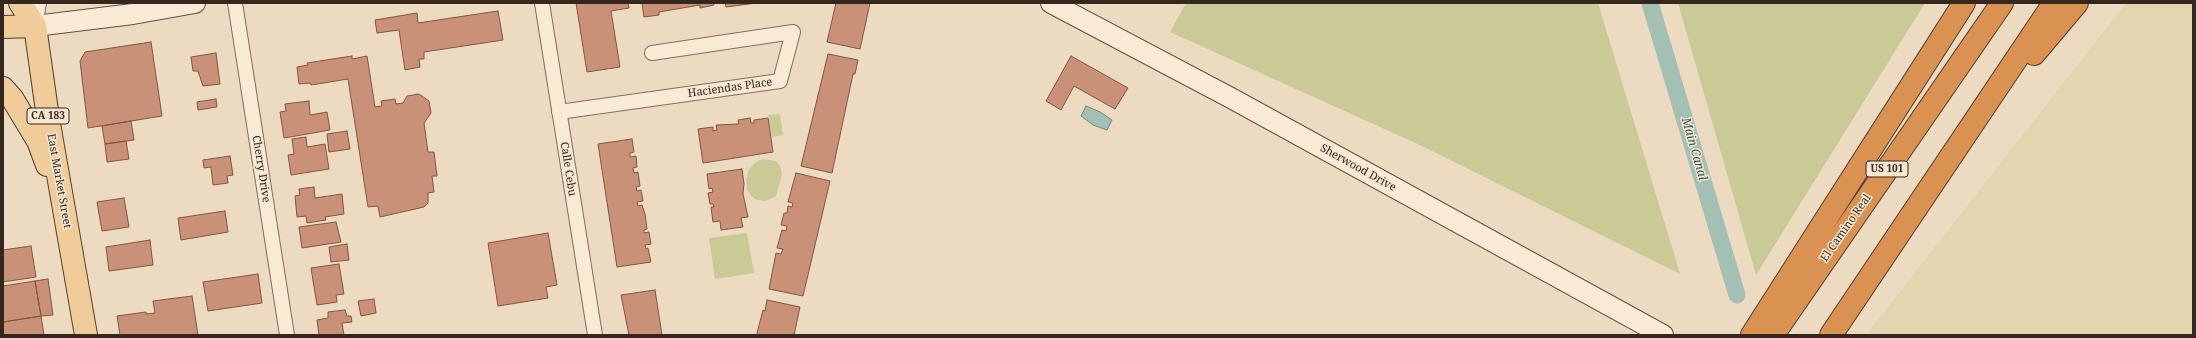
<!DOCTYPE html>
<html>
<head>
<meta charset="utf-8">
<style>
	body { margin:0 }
	#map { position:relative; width:2196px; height:338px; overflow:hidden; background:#ecdbc1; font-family:"Noto Serif",serif }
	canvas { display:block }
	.frame { position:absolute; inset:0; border:4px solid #35271d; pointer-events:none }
</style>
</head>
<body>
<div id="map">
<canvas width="2196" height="338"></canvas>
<div class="frame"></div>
</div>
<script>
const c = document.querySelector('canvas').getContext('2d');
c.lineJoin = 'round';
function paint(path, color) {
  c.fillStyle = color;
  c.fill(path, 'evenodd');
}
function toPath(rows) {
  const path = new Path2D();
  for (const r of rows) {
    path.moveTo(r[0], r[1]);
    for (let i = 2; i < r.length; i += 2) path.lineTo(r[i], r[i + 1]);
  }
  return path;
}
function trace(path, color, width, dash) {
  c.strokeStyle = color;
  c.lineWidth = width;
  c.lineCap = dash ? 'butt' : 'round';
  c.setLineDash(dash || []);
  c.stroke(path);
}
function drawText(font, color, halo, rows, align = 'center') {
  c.font = font + ' "Noto Serif",serif';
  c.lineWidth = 3;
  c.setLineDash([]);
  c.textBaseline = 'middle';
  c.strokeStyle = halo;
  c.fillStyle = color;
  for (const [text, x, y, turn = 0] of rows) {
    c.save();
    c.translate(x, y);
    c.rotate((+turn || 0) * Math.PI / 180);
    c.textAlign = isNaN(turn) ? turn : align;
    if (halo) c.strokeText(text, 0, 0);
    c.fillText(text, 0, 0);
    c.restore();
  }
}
const farmland = toPath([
	[2126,3,2193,3,2193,335,1866,335]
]);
const green = toPath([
	[1186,3,1598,3,1680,274,1422,146,1170,32],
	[1678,3,1925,3,1756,275],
	[780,114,783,135,772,137,768,115],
	[763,159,776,161,780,166,782,174,776,196,766,201,757,200,751,196,747,190,746,180,749,169,756,162],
	[747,233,754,273,715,279,709,238]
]);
const water = toPath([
	[1086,106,1100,112,1112,120,1107,130,1093,125,1081,116,1086,106]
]);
const canal = toPath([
	[1650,3,1737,295]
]);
const building = toPath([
	[576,3,628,3,629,8,611,11,620,67,587,72,576,3],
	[642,3,714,3,714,5,700,8,700,5,659,12,659,15,644,17,642,3],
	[725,3,757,3,726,7,725,3],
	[836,3,870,3,860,49,827,42,836,3],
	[498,11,503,40,424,52,424,59,419,59,420,67,405,70,399,30,377,33,375,20,417,13,418,23,498,11],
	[151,42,162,116,88,128,80,61,85,52,151,42],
	[216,53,220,84,203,86,198,71,193,71,191,57,216,53],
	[828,54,858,60,855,74,853,74,832,173,801,166,828,54],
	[352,56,352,59,367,56,375,107,382,106,381,101,395,99,396,104,403,103,407,96,419,94,429,101,431,113,424,123,428,152,434,152,437,176,432,176,434,192,428,193,428,203,424,207,380,217,378,206,368,207,348,79,311,85,310,83,299,84,297,67,308,65,307,63,352,56],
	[1071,56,1128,88,1115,109,1074,86,1061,110,1046,101,1071,56],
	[216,99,217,107,198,110,197,102,216,99],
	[309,101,310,115,327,112,330,130,284,138,280,112,286,111,285,104,309,101],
	[750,118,751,123,754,123,754,120,768,118,773,152,703,163,698,129,713,127,713,131,717,130,716,125,739,124,738,120,750,118],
	[131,121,134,140,105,144,102,126,131,121],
	[347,131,350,149,329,152,327,134,347,131],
	[306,137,307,147,325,144,329,169,291,175,288,155,294,154,292,139,306,137],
	[632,139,634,152,630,153,630,157,636,156,637,167,633,168,634,173,638,172,640,186,636,187,637,191,641,190,643,201,637,202,638,206,642,205,645,214,647,229,644,230,644,233,649,232,651,244,645,245,646,249,648,248,651,262,617,267,598,144,632,139],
	[126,141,129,159,107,162,105,144,126,141],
	[230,156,233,175,227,176,228,183,213,185,211,167,204,168,203,160,230,156],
	[742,169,744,184,743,194,748,217,741,218,743,227,721,230,720,221,713,222,711,207,714,207,713,204,710,204,708,193,713,192,712,188,709,189,707,174,742,169],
	[796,173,830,181,803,296,769,289,776,253,781,254,783,249,777,248,782,230,786,231,787,226,781,225,784,213,787,213,788,206,792,207,793,203,788,202,796,173],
	[314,187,315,198,342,194,344,214,325,217,326,220,307,223,306,216,297,217,295,196,300,195,299,189,314,187],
	[124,198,129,227,102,231,97,202,124,198],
	[225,211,228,232,181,240,178,218,225,211],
	[336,222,341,242,302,248,299,227,336,222],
	[548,233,557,285,546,287,548,298,498,306,488,243,548,233],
	[150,240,153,265,109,271,106,247,150,240],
	[347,244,349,260,331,262,329,247,347,244],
	[31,246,36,277,3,282,3,250,31,246],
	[339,264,344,294,336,295,337,302,317,305,311,268,339,264],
	[258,274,262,303,208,311,203,282,258,274],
	[48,279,53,315,41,316,35,281,48,279],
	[35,281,41,316,3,322,3,286,35,281],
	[655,290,662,335,629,335,621,295,655,290],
	[192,296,198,335,120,335,117,316,146,312,146,314,155,313,153,301,192,296],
	[374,299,376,313,361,316,358,301,374,299],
	[767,300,800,307,794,335,758,335,757,333,763,310,765,311,767,300],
	[345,310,347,316,351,316,352,322,342,323,344,335,319,335,317,320,328,318,328,312,345,310],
	[41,316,44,335,3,335,3,322,41,316]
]);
const minor = toPath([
	[235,3,287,335],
	[542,3,595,335],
	[35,26,39,3],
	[559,112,780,81,793,32,652,53]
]);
const secondary = toPath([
	[1051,3,1231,98,1663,335],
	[35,26,133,14,195,3]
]);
const primary = toPath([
	[20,3,35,26,48,118,86,335],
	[3,27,35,26],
	[3,88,12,98,38,141,47,165]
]);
const motorway = toPath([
	[2034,54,2077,3],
	[1752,335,1964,3],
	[1773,335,2002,3],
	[1831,335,2054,3]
]);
const shields = [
	[48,116,42],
	[1887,169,42]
];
const shieldNames = [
	["CA 183",48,116],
	["US 101",1887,169]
];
const streetNames = [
	["Haciendas Place",730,88,-8],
	["Sherwood Drive",1358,168,29],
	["Cherry Drive",261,169,81],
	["Calle Cebu",568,169,81],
	["East Market Street",59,181,80],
	["El Camino Real",1846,228,-55]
];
const waterNames = [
	["Main Canal",1694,149,74]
];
paint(farmland, '#e2d5af');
paint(green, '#c9ca95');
paint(water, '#a4bfb4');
trace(water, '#6b8c81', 1);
trace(canal, '#a4bfb4', 17);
paint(building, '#c99278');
trace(building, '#835440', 1);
trace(minor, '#856d59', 16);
trace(secondary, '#674e3c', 22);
trace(primary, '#533b2d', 24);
trace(motorway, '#533b2d', 24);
trace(minor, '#f8ead4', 14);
trace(secondary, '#f8ead4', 20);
trace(primary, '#efcc99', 22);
trace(motorway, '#da9253', 22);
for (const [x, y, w] of shields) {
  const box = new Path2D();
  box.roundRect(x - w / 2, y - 8, w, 16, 3);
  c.fillStyle = '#f4e6d0';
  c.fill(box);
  trace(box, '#35271d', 1);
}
drawText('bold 10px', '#35271d', null, shieldNames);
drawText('11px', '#35271d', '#f4e6d0', streetNames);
drawText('italic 12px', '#2d554e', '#f4e6d0', waterNames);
</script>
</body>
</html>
